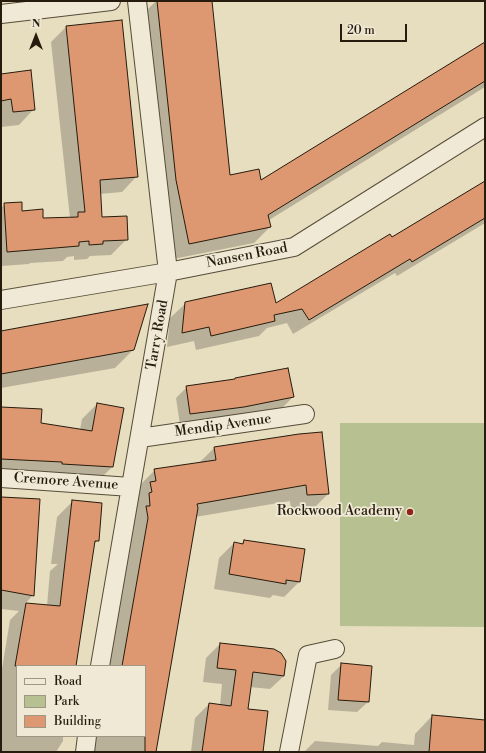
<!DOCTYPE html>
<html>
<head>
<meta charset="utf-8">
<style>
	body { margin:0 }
	#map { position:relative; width:486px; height:753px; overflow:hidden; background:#e7ddbf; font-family:"Libre Bodoni",serif }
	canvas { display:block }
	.frame { position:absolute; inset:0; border:2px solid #261b0c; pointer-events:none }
	.legend { position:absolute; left:16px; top:665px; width:130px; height:72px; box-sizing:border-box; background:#efe9d5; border:1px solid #9f9785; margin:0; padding:5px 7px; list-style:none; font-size:12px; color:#261b0c }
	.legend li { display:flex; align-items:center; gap:8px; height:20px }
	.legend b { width:20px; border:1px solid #9f9785 }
	.north { position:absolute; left:16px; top:16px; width:40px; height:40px; -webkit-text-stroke:3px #efe9d5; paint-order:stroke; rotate:0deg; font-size:11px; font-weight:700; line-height:16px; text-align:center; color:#261b0c }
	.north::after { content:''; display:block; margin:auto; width:14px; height:18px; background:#261b0c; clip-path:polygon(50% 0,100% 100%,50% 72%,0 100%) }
	.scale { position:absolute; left:340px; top:24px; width:67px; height:18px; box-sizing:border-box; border:2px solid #261b0c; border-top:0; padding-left:5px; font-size:12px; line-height:14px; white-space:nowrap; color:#261b0c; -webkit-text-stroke:3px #efe9d5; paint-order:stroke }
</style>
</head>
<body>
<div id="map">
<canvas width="486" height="753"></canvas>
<div class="frame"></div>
<ul class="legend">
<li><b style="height:5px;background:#efe9d5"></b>Road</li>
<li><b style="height:11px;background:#b7c091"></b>Park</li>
<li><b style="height:11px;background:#dd9872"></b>Building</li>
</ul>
<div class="north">N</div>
<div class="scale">20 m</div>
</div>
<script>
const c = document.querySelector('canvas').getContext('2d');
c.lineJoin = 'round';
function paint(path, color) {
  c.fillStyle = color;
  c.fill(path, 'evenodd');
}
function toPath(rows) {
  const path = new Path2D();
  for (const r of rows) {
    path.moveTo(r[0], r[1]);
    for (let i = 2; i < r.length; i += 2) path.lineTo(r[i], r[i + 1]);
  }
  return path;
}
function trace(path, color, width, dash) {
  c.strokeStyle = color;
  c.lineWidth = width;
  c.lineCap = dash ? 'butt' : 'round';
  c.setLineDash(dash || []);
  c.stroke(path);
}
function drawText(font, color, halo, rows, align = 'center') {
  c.font = font + ' "Libre Bodoni",serif';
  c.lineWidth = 3.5;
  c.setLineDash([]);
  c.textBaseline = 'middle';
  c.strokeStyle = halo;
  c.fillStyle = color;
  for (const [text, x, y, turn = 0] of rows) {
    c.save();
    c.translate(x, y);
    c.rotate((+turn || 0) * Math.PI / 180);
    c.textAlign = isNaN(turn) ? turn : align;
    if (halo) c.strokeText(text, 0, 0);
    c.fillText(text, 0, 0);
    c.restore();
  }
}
const green = toPath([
	[340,423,485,423,485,627,340,626]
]);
const shadow = toPath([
	[156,1,211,1,229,176,260,181,485,43,485,87,269,220,270,227,254,243,173,259,141,16],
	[66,27,137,176,122,192,100,194,101,218,127,239,111,255,90,256,87,259,74,260,74,256,67,257,63,261,30,263,29,264,1,266,1,208,5,204,42,219,70,218,51,42],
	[1,75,34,109,19,125,1,127],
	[485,182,485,223,397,276,395,273,293,334,287,323,267,328,259,336,196,350,194,341,167,347,170,318,186,303,275,304,391,239],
	[1,332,133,350,115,368,1,388],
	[187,387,293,397,282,408,233,417,180,425,176,398],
	[97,404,112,467,97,482,1,475,1,408,40,424,80,430,82,419],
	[214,448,328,494,312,510,291,511,290,501,195,517,155,752,94,752,97,736,145,736,145,666,109,666,132,535,130,523,134,499,140,493,139,486,155,470,199,463],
	[73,501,98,540,94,544,74,666,17,666,17,736,63,736,63,741,56,752,1,752,1,675,10,620,19,611,1,609,1,570,33,595,25,604,47,606,50,571,58,564,51,564,57,517],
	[244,541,299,582,284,597,273,595,270,598,214,589,219,558,234,543,241,544],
	[220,644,284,676,270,689,250,687,247,709,262,752,191,752,195,718,209,704,220,706,222,684,203,682,206,658],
	[342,664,368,702,357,712,328,710,331,675],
	[432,716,485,721,485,752,304,752,315,741,378,746,382,742,414,745,415,734]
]);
const building = toPath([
	[157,1,212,1,230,175,259,169,261,180,485,42,485,81,268,215,271,227,189,244,176,180,157,1],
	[122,20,138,177,100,180,102,217,127,216,128,240,103,241,103,244,89,245,89,241,79,242,79,246,7,252,4,203,22,202,22,211,43,209,43,218,78,217,78,212,85,212,66,26,122,20],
	[31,70,35,110,13,112,11,99,1,101,1,74,31,70],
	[485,181,485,218,412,262,410,259,309,320,302,309,274,315,275,321,211,336,209,327,182,333,185,302,271,283,276,303,390,234,392,237,485,181],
	[148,304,134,350,1,374,1,331,148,304],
	[288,368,294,397,244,407,190,414,186,386,235,379,235,378,288,368],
	[97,403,124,408,113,467,62,464,62,462,1,459,1,407,42,409,41,423,92,431,97,403],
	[322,432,329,494,307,495,306,485,197,504,198,508,156,752,145,752,145,666,122,666,148,518,146,506,150,506,149,493,152,492,150,482,156,481,154,469,216,460,214,447,299,434,322,432],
	[1,497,40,499,34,596,1,590,1,497],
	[72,500,102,503,99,541,95,541,76,666,15,666,26,603,60,606,72,500],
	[244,540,305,549,300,582,286,580,286,584,229,574,234,542,243,544,244,540],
	[220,643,274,649,281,653,286,661,284,676,253,672,248,709,268,711,263,752,202,752,209,703,231,706,236,670,217,668,220,643],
	[341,663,372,666,369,702,338,700,341,663],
	[432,715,485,720,485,752,429,752,432,715]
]);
const minor = toPath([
	[1,14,111,1],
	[1,300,168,272,294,247,485,127],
	[140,438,305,414],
	[1,478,131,487],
	[100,666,168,272,137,1],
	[85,752,87,736],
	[289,752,308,655,335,649]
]);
const markers = [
	[410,512,4,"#8f2418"]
];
const streetNames = [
	["Nansen Road",247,256,-11],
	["Tarry Road",158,335,-80],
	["Mendip Avenue",223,426,-8],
	["Cremore Avenue",66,482,4]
];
const poiNames = [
	["Rockwood Academy",402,512]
];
paint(green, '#b7c091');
paint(shadow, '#0003');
paint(building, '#dd9872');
trace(building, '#261b0c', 1);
trace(minor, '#564c39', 20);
trace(minor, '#efe9d5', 18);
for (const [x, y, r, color] of markers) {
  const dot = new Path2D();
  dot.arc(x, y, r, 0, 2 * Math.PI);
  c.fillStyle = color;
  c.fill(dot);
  trace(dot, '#efe9d5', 1.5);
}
drawText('14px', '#261b0c', '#efe9d5', streetNames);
drawText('14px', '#261b0c', '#efe9d5', poiNames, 'right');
</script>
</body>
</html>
